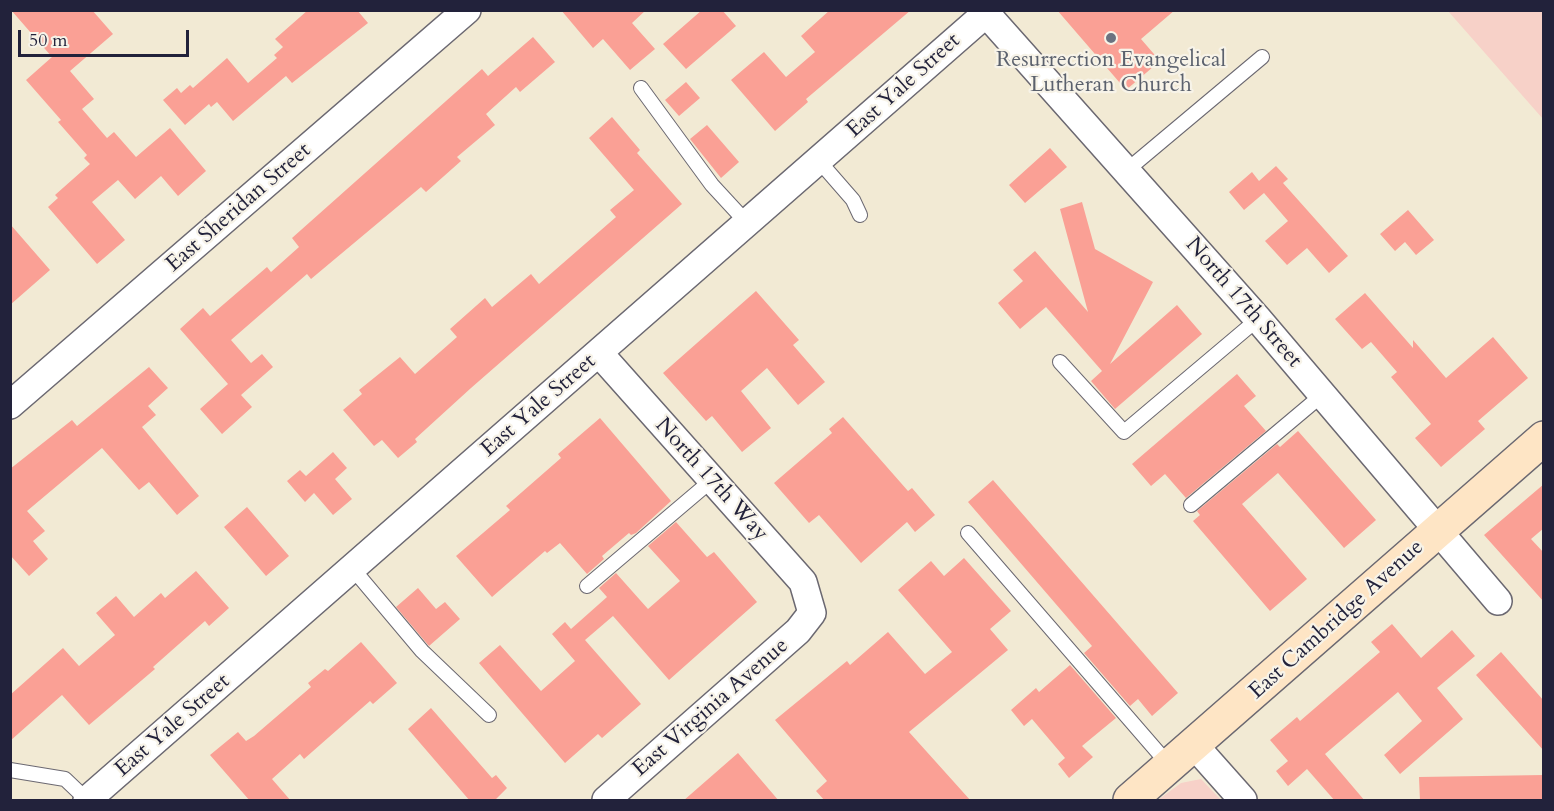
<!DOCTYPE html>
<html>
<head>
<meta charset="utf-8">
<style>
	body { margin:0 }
	#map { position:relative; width:1554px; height:811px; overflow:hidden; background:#f2ead4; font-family:Cardo,serif }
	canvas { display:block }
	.frame { position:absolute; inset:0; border:12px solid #22223b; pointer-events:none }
	.scale { position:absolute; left:18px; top:30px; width:171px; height:27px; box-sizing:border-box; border:3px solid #22223b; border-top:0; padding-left:8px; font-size:18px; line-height:21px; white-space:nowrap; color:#22223b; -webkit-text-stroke:4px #f7f3e8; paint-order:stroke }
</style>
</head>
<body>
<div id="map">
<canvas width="1554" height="811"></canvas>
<div class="frame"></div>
<div class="scale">50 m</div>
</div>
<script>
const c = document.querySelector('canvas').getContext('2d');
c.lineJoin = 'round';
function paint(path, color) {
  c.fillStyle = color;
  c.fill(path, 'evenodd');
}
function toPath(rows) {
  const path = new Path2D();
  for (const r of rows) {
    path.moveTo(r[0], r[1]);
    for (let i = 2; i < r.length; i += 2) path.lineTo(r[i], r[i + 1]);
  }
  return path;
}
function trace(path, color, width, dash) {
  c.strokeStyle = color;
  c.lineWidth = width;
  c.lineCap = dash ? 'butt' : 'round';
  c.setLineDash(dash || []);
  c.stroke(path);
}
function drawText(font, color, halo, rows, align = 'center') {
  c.font = font + ' Cardo,serif';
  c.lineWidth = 4.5;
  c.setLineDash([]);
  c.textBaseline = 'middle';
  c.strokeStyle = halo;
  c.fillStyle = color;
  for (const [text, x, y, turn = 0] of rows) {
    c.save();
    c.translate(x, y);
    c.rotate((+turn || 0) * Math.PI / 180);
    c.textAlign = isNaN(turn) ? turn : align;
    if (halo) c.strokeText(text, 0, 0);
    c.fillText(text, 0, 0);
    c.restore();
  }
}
const built = toPath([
	[1448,11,1543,11,1543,119],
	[1201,779,1221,800,1158,800,1181,783]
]);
const building = toPath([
	[11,10,92,10,113,34,70,71,94,99,82,109,107,138,114,132,136,157,170,128,206,171,178,196,161,176,135,199,118,180,92,202,125,240,97,264,48,207,58,198,55,195,90,164,84,158,87,155,58,122,61,120,26,80,52,57],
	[308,10,357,10,368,23,292,83,286,76,233,121,217,102,211,107,209,104,185,125,163,100,177,88,181,93,190,85,193,88,227,58,248,83,277,58,274,55,283,47,275,39],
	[561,10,646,10,632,23,655,49,630,70,603,39,593,48],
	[702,10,722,10,736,26,686,69,663,44],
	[830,10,911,10,806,99,808,102,775,131,731,80,764,52,786,77,815,52,801,36],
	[1057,10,1175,10,1141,39,1160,61,1126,90],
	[533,37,555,62,520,92,516,87,486,114,495,125,457,157,461,161,426,192,421,187,311,279,307,274,231,340,251,363,262,354,273,367,241,395,252,407,222,434,200,409,228,384,180,329,203,308,210,316,267,267,271,272,299,247,292,238,482,69,488,76],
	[686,82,700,98,679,116,665,100],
	[612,117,640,150,637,153,682,204,471,388,415,439,417,442,398,458,382,440,374,446,343,410,362,394,359,390,400,357,415,374,457,337,450,329,485,298,492,307,531,274,539,284,616,217,610,210,634,190,589,138],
	[707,125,739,162,721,178,690,139],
	[1050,148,1067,167,1025,203,1009,185],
	[1276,166,1288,179,1283,183,1348,256,1329,273,1307,248,1287,265,1265,241,1288,221,1264,193,1244,210,1229,192,1252,172,1259,181],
	[1082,202,1095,249,1153,282,1110,364,1177,305,1202,334,1115,409,1091,381,1102,371,1046,307,1020,329,998,303,1023,281,1013,270,1035,251,1088,312,1060,209],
	[1408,210,1434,240,1416,255,1405,242,1395,251,1380,234],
	[10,224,50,270,10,305],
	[756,291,799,340,793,345,825,382,798,405,767,368,741,391,771,428,742,452,712,416,706,421,663,373],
	[1365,293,1413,348,1413,340,1446,378,1493,337,1528,378,1478,421,1485,429,1441,467,1415,438,1431,424,1391,377,1397,372,1371,342,1362,349,1335,319],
	[149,367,168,388,148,406,156,415,142,427,199,496,177,515,149,482,139,490,102,448,27,511,45,531,33,541,48,559,29,576,10,555,10,469,72,420,77,426],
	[1237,374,1256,396,1244,406,1266,431,1186,498,1165,474,1151,486,1132,464],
	[843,417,908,491,912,488,935,515,915,532,907,522,861,563,819,515,809,523,774,483,832,433,829,429],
	[600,418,671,501,636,533,631,535,629,533,602,556,604,559,587,574,560,543,547,553,545,551,492,597,456,556,510,510,506,506,561,458,558,454],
	[1298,431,1376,520,1344,548,1278,473,1242,504,1307,579,1270,611,1193,521,1200,515,1197,511,1277,444,1280,447],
	[333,452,347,468,335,479,352,499,333,515,314,493,305,502,287,481,300,470,306,476],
	[993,480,1178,693,1152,716,1138,699,1130,706,1084,653,1092,646,968,502],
	[1544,484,1544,528,1531,539,1544,553,1544,602,1484,535],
	[247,507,289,556,266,576,224,527],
	[676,522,707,557,714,552,757,602,669,680,613,616,585,640,641,704,602,738,598,734,565,763,479,663,500,645,541,691,575,661,552,634,565,622,571,629,607,597,599,588,616,573,648,609,680,581,648,546],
	[964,558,1011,611,990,629,1008,650,909,732,971,801,825,801,816,791,827,781,775,720,847,661,850,665,888,632,925,674,952,652,898,590,931,561,944,576],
	[196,571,229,608,209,626,205,621,153,667,155,669,89,725,62,695,10,741,10,695,63,648,79,666,115,635,96,613,116,596,134,617,161,593,165,598],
	[418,588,436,609,445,602,460,619,429,646,396,607],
	[1392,624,1421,658,1452,630,1475,656,1437,688,1463,719,1400,774,1384,755,1422,721,1398,692,1325,754,1365,801,1335,801,1307,769,1288,786,1276,771,1288,761,1270,740,1297,717,1300,721,1380,652,1371,642],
	[361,642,397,683,373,704,370,701,304,759,300,754,272,779,291,801,250,801,210,755,238,732,246,741,254,736,311,687,308,683,325,669,328,671],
	[1501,652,1544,701,1544,751,1476,675],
	[1070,665,1116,718,1082,746,1093,757,1069,778,1058,764,1065,758,1032,719,1024,726,1011,710,1036,688,1039,692],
	[431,708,492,778,496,775,507,788,494,801,470,801,408,729],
	[738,753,779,801,683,801],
	[1544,775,1544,801,1420,801,1419,777]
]);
const lane = toPath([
	[641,88,712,185,748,224],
	[819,161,853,200,860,215],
	[1126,171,1262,57],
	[1060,362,1124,432,1258,319],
	[1191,505,1322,395],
	[968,533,1169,765],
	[353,569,422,651,489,715],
	[587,586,712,480],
	[10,770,65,779,87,800]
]);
const street = toPath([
	[983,10,1258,319,1498,601],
	[599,353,803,582,812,613,798,631,606,800],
	[10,405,467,10],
	[1195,746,1243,800],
	[87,800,990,10]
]);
const secondary = toPath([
	[1130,800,1544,438]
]);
const markers = [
	[1111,38,6,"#6b7280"]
];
const worshipNames = [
	["Resurrection Evangelical",1111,61],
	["Lutheran Church",1111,86]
];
const streetNames = [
	["East Yale Street",904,86,-42],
	["East Sheridan Street",239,208,-41],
	["North 17th Street",1243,303,49],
	["East Yale Street",539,406,-41],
	["North 17th Way",711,480,48],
	["East Cambridge Avenue",1337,620,-42],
	["East Virginia Avenue",711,708,-41],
	["East Yale Street",173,726,-41]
];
paint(built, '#f7d1c8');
paint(building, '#faa095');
trace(lane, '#6b6871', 16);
trace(street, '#6b6871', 30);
trace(secondary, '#6b6871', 36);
trace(lane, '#fff', 14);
trace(street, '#fff', 27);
trace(secondary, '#fee5c5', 33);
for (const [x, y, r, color] of markers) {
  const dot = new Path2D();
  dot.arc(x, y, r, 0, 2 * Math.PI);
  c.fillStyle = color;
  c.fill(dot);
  trace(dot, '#f7f3e8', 2);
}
drawText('22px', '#5b616d', '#f7f3e8', worshipNames);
drawText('22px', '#22223b', '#f7f3e8', streetNames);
</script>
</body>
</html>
